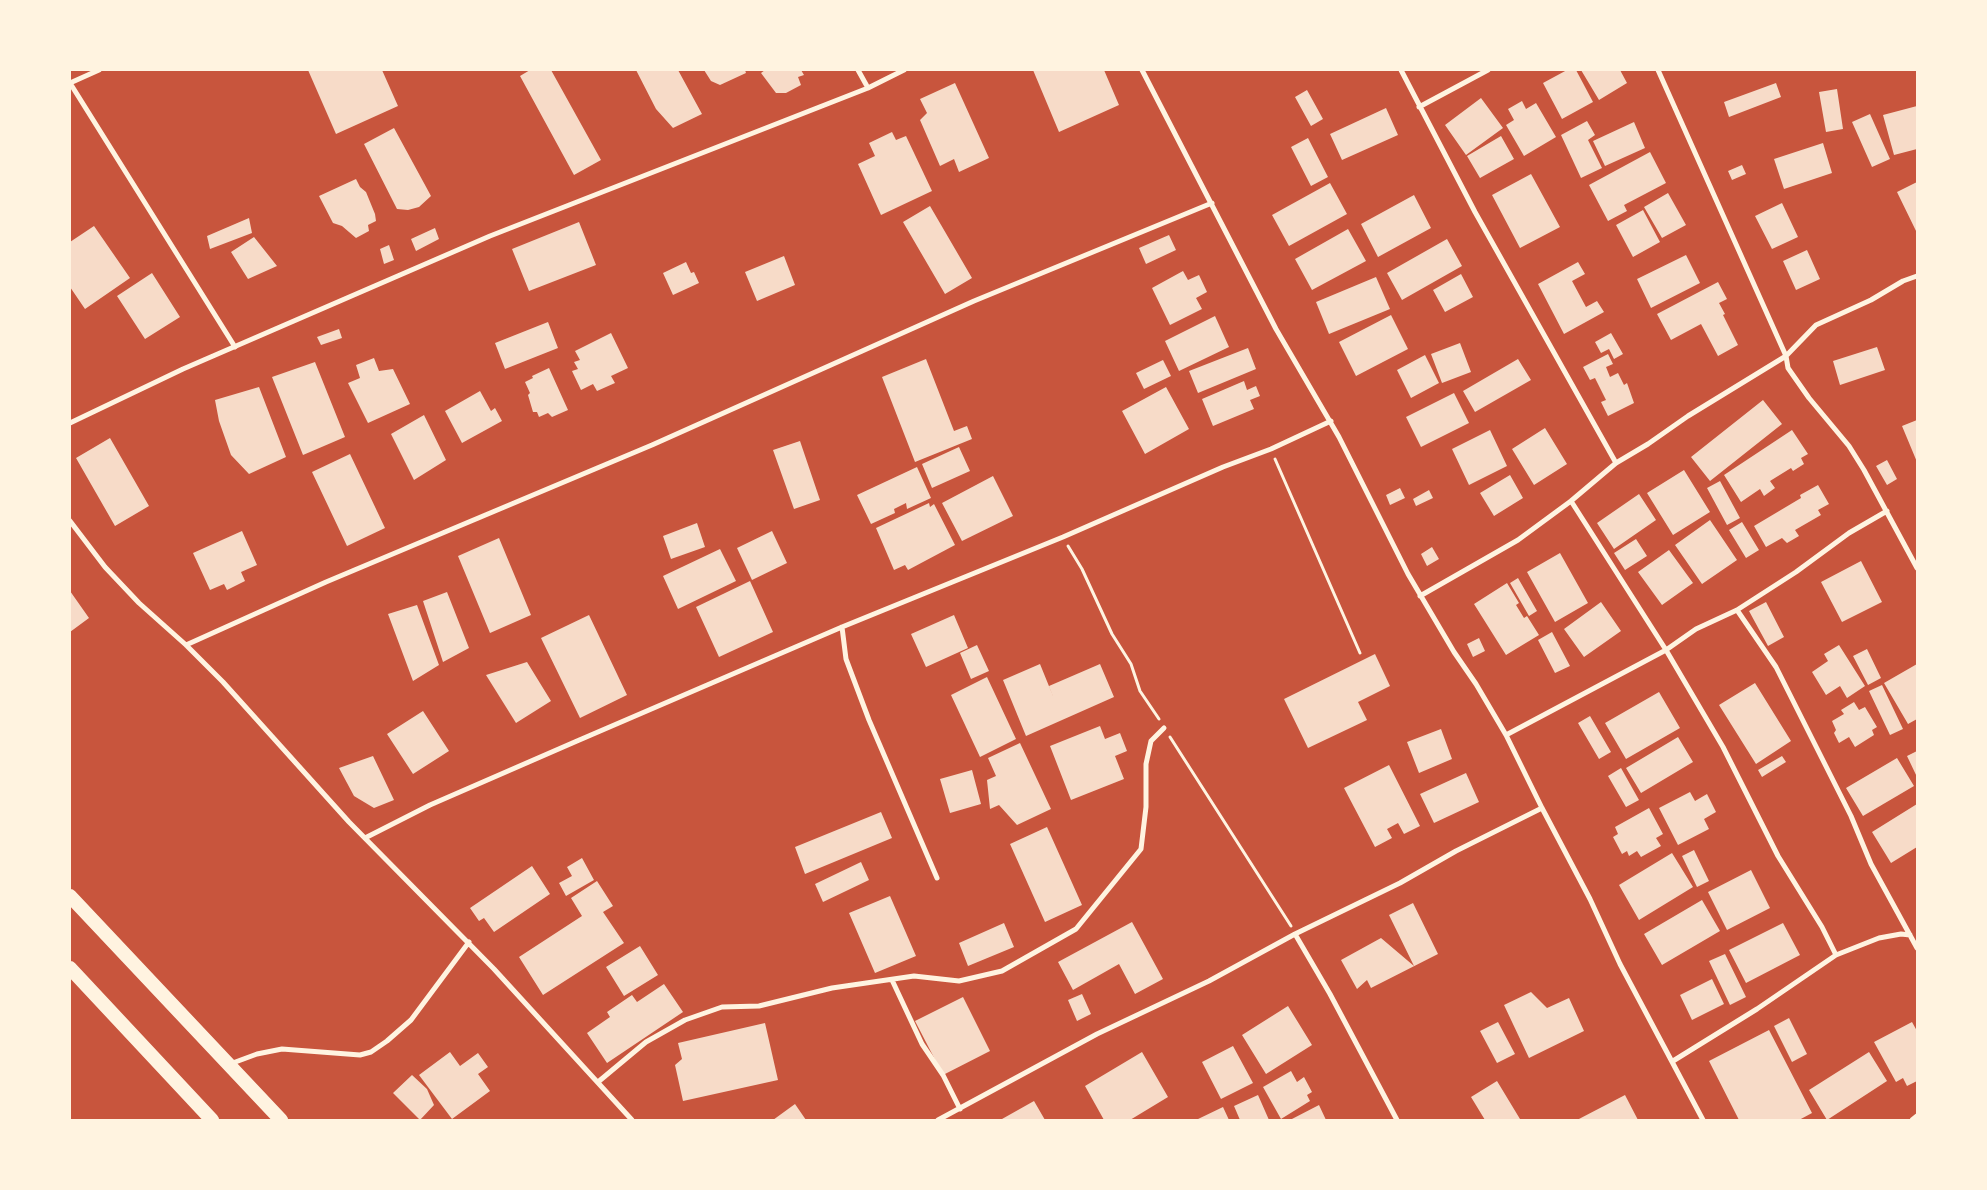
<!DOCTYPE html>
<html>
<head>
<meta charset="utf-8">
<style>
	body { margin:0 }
	#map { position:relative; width:1987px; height:1190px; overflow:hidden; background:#c8553d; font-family:"DM Sans",sans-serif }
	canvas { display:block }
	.frame { position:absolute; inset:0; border:71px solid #fff3e0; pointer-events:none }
</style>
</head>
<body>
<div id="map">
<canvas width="1987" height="1190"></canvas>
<div class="frame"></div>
</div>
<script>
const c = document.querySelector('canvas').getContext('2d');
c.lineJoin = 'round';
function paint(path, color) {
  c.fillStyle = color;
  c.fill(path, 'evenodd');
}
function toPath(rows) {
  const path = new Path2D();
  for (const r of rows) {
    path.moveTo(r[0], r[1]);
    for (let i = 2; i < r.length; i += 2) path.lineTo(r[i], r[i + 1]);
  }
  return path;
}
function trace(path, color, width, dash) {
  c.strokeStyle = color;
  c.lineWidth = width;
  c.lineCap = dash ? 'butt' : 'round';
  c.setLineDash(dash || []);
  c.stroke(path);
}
const building = toPath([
	[308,70,382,70,398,106,336,134],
	[530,70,551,70,601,160,574,175,520,76],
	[636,70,678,70,702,114,673,128,656,109],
	[704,70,745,70,746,73,720,85,711,81],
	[765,70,801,70,804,75,798,77,801,85,786,93,776,93,761,73],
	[1033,70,1104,70,1119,105,1059,132],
	[1567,70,1576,70,1593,102,1562,119,1543,83],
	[1581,70,1620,70,1627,83,1599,100],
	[955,83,989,158,959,172,954,159,940,166,920,120,927,113,920,99],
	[1776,83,1781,97,1729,117,1724,102],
	[1837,89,1843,129,1826,132,1819,92],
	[1307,90,1323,119,1311,126,1295,97],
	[1481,98,1503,128,1466,155,1445,125],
	[1522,101,1526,109,1536,103,1556,137,1524,156,1506,125,1514,120,1508,109],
	[1917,106,1917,149,1894,155,1883,115],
	[1386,108,1398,135,1342,160,1330,134],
	[1870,114,1890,159,1872,167,1852,122],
	[1587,121,1595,135,1588,140,1602,168,1581,178,1561,135],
	[1634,122,1645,148,1605,166,1593,141],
	[394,128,431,196,419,207,408,210,397,209,364,144],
	[892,132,896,140,906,136,932,191,881,215,858,164,875,156,869,143],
	[1501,136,1514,159,1480,178,1467,156],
	[1308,138,1328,177,1311,186,1291,147],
	[1823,143,1832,173,1784,189,1774,159],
	[1650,152,1666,183,1624,205,1627,211,1608,221,1589,185],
	[1742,165,1746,174,1732,180,1728,171],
	[1531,174,1560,227,1520,248,1492,195],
	[356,179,360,187,366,192,375,214,376,221,368,225,369,231,356,238,342,226,333,223,319,196],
	[1917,182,1917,233,1897,192],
	[1330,183,1347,214,1289,246,1272,215],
	[1668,193,1686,225,1662,238,1644,207],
	[1414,195,1431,228,1378,257,1361,224],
	[1782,203,1798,237,1772,249,1755,216],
	[930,206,972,278,945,294,903,222],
	[1643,210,1660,242,1633,257,1616,225],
	[249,218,252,233,210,249,207,236],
	[579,222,596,265,529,291,512,249],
	[94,226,130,278,85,309,70,287,70,242],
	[435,228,439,239,416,251,411,239],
	[1348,229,1366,261,1312,290,1295,259],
	[1169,235,1176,250,1146,264,1139,248],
	[254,237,277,266,248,279,231,252],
	[1447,239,1462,266,1402,300,1387,273],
	[389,245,394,260,384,264,380,249],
	[1807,250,1820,279,1796,290,1783,261],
	[1686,255,1700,283,1651,308,1637,279],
	[784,256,795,285,757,301,745,272],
	[686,262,691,273,694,272,699,283,673,295,663,273],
	[1578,262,1585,274,1572,281,1586,307,1597,301,1604,312,1564,334,1538,284],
	[1183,271,1188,280,1199,275,1207,292,1196,298,1202,309,1170,325,1152,288],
	[152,273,180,317,145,339,117,296],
	[1461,274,1473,297,1445,312,1433,290],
	[1376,277,1390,309,1329,334,1316,302],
	[1718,282,1727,299,1719,303,1725,314,1723,315,1738,345,1718,356,1701,324,1671,340,1657,314],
	[1391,315,1408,349,1356,376,1339,342],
	[1215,316,1229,347,1179,371,1165,341],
	[548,322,558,348,505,369,495,343],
	[339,329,342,338,321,345,317,337],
	[611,333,628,368,611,376,615,383,597,391,593,384,581,390,572,371,578,369,574,362,580,360,575,351],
	[1611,333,1623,354,1614,359,1609,349,1601,353,1595,342],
	[1460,343,1471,372,1442,383,1431,354],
	[1877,347,1885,370,1840,385,1833,361],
	[1248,348,1256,369,1198,393,1189,371],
	[1608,354,1613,364,1606,367,1610,377,1618,373,1624,385,1627,383,1634,403,1608,416,1601,402,1606,400,1595,378,1590,380,1583,367],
	[1425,355,1439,383,1411,398,1397,370],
	[374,358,379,371,393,369,410,404,368,423,348,383,360,378,356,365],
	[926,359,954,431,967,426,972,439,915,462,882,377],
	[1518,359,1531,380,1475,412,1463,391],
	[1163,360,1171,376,1144,389,1136,373],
	[315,362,345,437,303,455,272,377],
	[549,368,568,410,552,417,548,413,539,417,537,412,533,412,528,395,530,393,525,382,533,378,532,376],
	[1244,381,1247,390,1256,386,1260,396,1250,400,1254,409,1213,426,1202,399],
	[259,387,286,457,249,474,231,455,219,421,215,400],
	[1166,387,1189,429,1145,454,1122,411],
	[480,391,491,411,495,408,502,421,462,443,445,411],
	[1454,393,1469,423,1421,447,1406,417],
	[1763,400,1782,424,1710,481,1691,457],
	[424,415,446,460,414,480,391,434],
	[1917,420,1917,462,1902,426],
	[1545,428,1567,464,1534,485,1512,449],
	[1490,430,1507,466,1469,485,1452,449],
	[1792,430,1808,454,1801,458,1804,464,1793,471,1791,468,1770,481,1775,488,1764,496,1760,489,1741,502,1724,475],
	[110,438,149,506,115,526,76,458],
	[800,441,820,500,794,509,773,450],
	[959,447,970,471,932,488,922,464],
	[350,454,385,528,347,546,312,472],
	[1887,460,1897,479,1887,485,1876,466],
	[917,467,931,498,907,509,906,503,894,509,895,513,871,524,857,495],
	[1684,470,1710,512,1673,535,1647,493],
	[1510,475,1523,498,1494,516,1480,493],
	[993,476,1013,516,962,541,942,503],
	[1720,481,1740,518,1727,525,1707,488],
	[1818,485,1829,504,1818,510,1821,515,1795,530,1799,536,1787,543,1782,538,1766,547,1754,526,1801,498,1800,495],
	[1400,488,1405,498,1390,505,1386,495],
	[1429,490,1433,498,1416,506,1413,499],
	[1639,494,1656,520,1614,549,1597,523],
	[929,503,930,507,934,504,955,545,908,570,905,565,894,570,876,528],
	[1710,520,1737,560,1702,584,1675,545],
	[1742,522,1759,550,1746,558,1729,530],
	[697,523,705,547,671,559,663,536],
	[242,531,257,565,241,572,245,581,227,590,224,584,210,590,193,553],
	[772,531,787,563,752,580,737,548],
	[499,538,531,615,490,633,458,556],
	[1636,539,1647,556,1625,570,1614,553],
	[1432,547,1439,559,1427,566,1421,554],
	[720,549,736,581,678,609,663,576],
	[1669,550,1693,583,1662,605,1638,572],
	[1560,553,1588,603,1555,622,1527,572],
	[1861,561,1882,602,1842,622,1821,582],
	[1518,578,1537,611,1529,616,1510,583],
	[750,581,773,632,719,657,696,607],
	[1507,583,1519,603,1516,605,1524,618,1527,616,1539,635,1506,655,1474,604],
	[70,591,89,618,70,632],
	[447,592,469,648,443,662,423,601],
	[1601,602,1621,631,1584,657,1564,629],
	[1766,602,1784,637,1768,646,1749,611],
	[417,605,439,665,413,681,388,614],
	[589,615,627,695,580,718,541,638],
	[954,615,968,648,926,667,911,634],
	[1552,632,1570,666,1555,673,1538,640],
	[1479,638,1485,651,1473,657,1467,644],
	[977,645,989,671,971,679,960,653],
	[1839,645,1865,686,1847,698,1840,686,1826,695,1812,672,1828,661,1824,654],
	[1867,649,1881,678,1868,685,1853,656],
	[1375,654,1390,686,1358,702,1367,720,1308,748,1284,699],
	[527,662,551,701,516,723,486,675],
	[1040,664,1055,701,1049,686,1100,664,1114,697,1026,736,1003,680],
	[1917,664,1917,719,1908,724,1884,683],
	[987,677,1016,739,980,757,951,695],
	[1755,683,1791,741,1756,764,1719,705],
	[1882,685,1903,729,1890,735,1869,691],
	[1659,692,1680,728,1626,759,1605,723],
	[1854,702,1859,710,1865,707,1877,727,1872,730,1874,735,1855,747,1849,737,1839,743,1834,733,1836,730,1832,721,1844,714,1841,710],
	[423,711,449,751,413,774,387,734],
	[1590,716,1611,752,1599,759,1578,723],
	[1100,726,1105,739,1120,733,1127,751,1115,756,1124,779,1071,800,1050,746],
	[1441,729,1452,759,1419,773,1407,742],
	[1678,737,1693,762,1641,793,1626,768],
	[1020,743,1051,809,1017,825,999,805,990,809,987,780,996,776,988,758],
	[1917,751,1917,777,1907,756],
	[373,756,394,800,374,808,354,796,339,768],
	[1782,756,1786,762,1762,777,1758,770],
	[1897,758,1914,786,1863,816,1846,788],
	[1389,765,1420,826,1404,834,1398,823,1387,829,1392,838,1375,847,1344,788],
	[1621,768,1639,800,1626,807,1608,776],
	[972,770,981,804,950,813,940,779],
	[1466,773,1479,802,1434,823,1420,794],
	[1690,792,1695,801,1707,794,1716,812,1704,819,1709,829,1678,845,1659,808],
	[1917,804,1917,847,1891,863,1872,832],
	[1649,808,1663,834,1656,838,1661,846,1641,857,1637,851,1629,856,1627,851,1622,854,1613,837,1618,834,1615,827],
	[881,812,892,838,805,874,795,847],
	[1047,827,1082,905,1045,922,1010,844],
	[1694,850,1709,881,1697,887,1682,856],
	[1672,853,1693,887,1639,920,1619,885],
	[582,858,594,880,566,896,559,883,572,876,567,867],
	[861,862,869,880,823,902,815,884],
	[532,866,550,894,494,932,484,918,479,921,470,908],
	[1751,870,1770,908,1727,930,1708,892],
	[597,881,613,906,603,912,624,943,543,995,519,957,582,916,571,898],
	[890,896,916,956,875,973,849,913],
	[1702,900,1720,931,1662,965,1644,934],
	[1413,903,1438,954,1371,988,1367,980,1357,989,1341,960,1381,938,1414,966,1389,915],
	[1132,922,1163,979,1135,994,1119,964,1073,990,1058,962],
	[1004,923,1014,947,968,966,959,943],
	[1783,923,1800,955,1746,983,1729,950],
	[640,946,658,975,624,996,606,967],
	[1725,954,1746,997,1730,1005,1709,961],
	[1712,979,1724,1004,1692,1020,1680,995],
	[664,984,683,1012,607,1063,587,1033,610,1017,607,1012,632,995,637,1002],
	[1531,992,1547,1008,1569,998,1584,1031,1529,1058,1504,1005],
	[1082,994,1091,1014,1077,1021,1068,1000],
	[963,997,990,1051,943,1075,915,1021],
	[1288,1006,1312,1045,1266,1074,1242,1035],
	[1789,1018,1807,1054,1792,1062,1774,1026],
	[1498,1022,1515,1054,1497,1063,1480,1031],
	[1912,1022,1917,1031,1917,1081,1907,1086,1903,1078,1896,1082,1874,1042],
	[765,1023,778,1080,683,1101,675,1065,682,1059,678,1043],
	[1769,1030,1812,1113,1799,1120,1739,1120,1709,1061],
	[1233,1046,1253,1083,1221,1099,1202,1062],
	[450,1052,460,1066,478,1053,488,1067,478,1074,490,1091,452,1119,419,1075],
	[1142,1052,1168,1097,1130,1120,1104,1120,1085,1086],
	[1869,1052,1887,1081,1827,1120,1809,1090],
	[1291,1071,1297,1082,1304,1077,1312,1092,1307,1095,1310,1101,1281,1119,1263,1087],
	[412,1075,427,1089,434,1105,420,1120,393,1093],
	[1497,1081,1520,1119,1518,1120,1485,1120,1471,1097],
	[1258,1095,1269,1120,1240,1120,1234,1106],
	[1625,1095,1638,1120,1577,1120],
	[1034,1101,1045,1120,1002,1120,1002,1119],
	[795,1104,806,1120,773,1120],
	[1319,1105,1326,1120,1290,1120],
	[1223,1107,1229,1120,1196,1120]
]);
const path = toPath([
	[1275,459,1360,653],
	[1068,546,1082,569,1112,634,1131,664,1140,691,1159,719],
	[1170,737,1291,926]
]);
const minor = toPath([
	[858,70,868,88],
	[1142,70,1276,329,1339,437,1408,574,1454,652,1476,684,1506,735,1542,808,1590,899,1620,964,1703,1120],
	[1401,70,1475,212,1616,463],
	[1658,70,1786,356,1788,368,1809,398,1849,446,1864,470,1917,568],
	[70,83,235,347],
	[70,83,99,70],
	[1419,107,1488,70],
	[70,423,183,369,490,236,868,88,904,70],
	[1571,501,1666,650,1723,747,1778,856,1822,927,1836,955],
	[70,521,105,567,139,603,186,645,223,682,349,822,494,969,632,1120],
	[1420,596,1518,540,1571,501,1616,463,1648,444,1688,416,1786,356,1816,325,1871,300,1903,281,1917,276],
	[1737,610,1796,572,1849,533,1887,511],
	[842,627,846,659,869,720,937,878],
	[186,645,326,582,652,445,974,301,1212,203],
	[1506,735,1666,650,1696,629,1737,610,1776,667,1851,816,1871,864,1917,948],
	[365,838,430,805,577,741,842,627,1063,537,1223,467,1271,449,1331,421],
	[1295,934,1330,994,1397,1120],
	[892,980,922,1044,943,1075,960,1109],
	[1673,1061,1757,1009,1836,955,1879,938,1901,934,1910,935],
	[230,1064,257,1054,282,1049,360,1055,371,1052,387,1041,411,1020,469,942],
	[598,1082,646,1042,685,1020,722,1007,759,1006,832,988,914,976,959,981,1002,971,1076,929,1141,849,1146,807,1146,764,1151,741,1164,728],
	[938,1120,1097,1034,1209,981,1295,934,1400,883,1456,851,1542,808],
	[1912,1120,1917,1116]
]);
const trunk = toPath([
	[70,896,281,1120],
	[70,968,212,1120]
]);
paint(building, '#f7dbc8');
trace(path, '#fff3e0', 3);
trace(minor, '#fff3e0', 5);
trace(trunk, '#fff3e0', 14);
</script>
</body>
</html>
